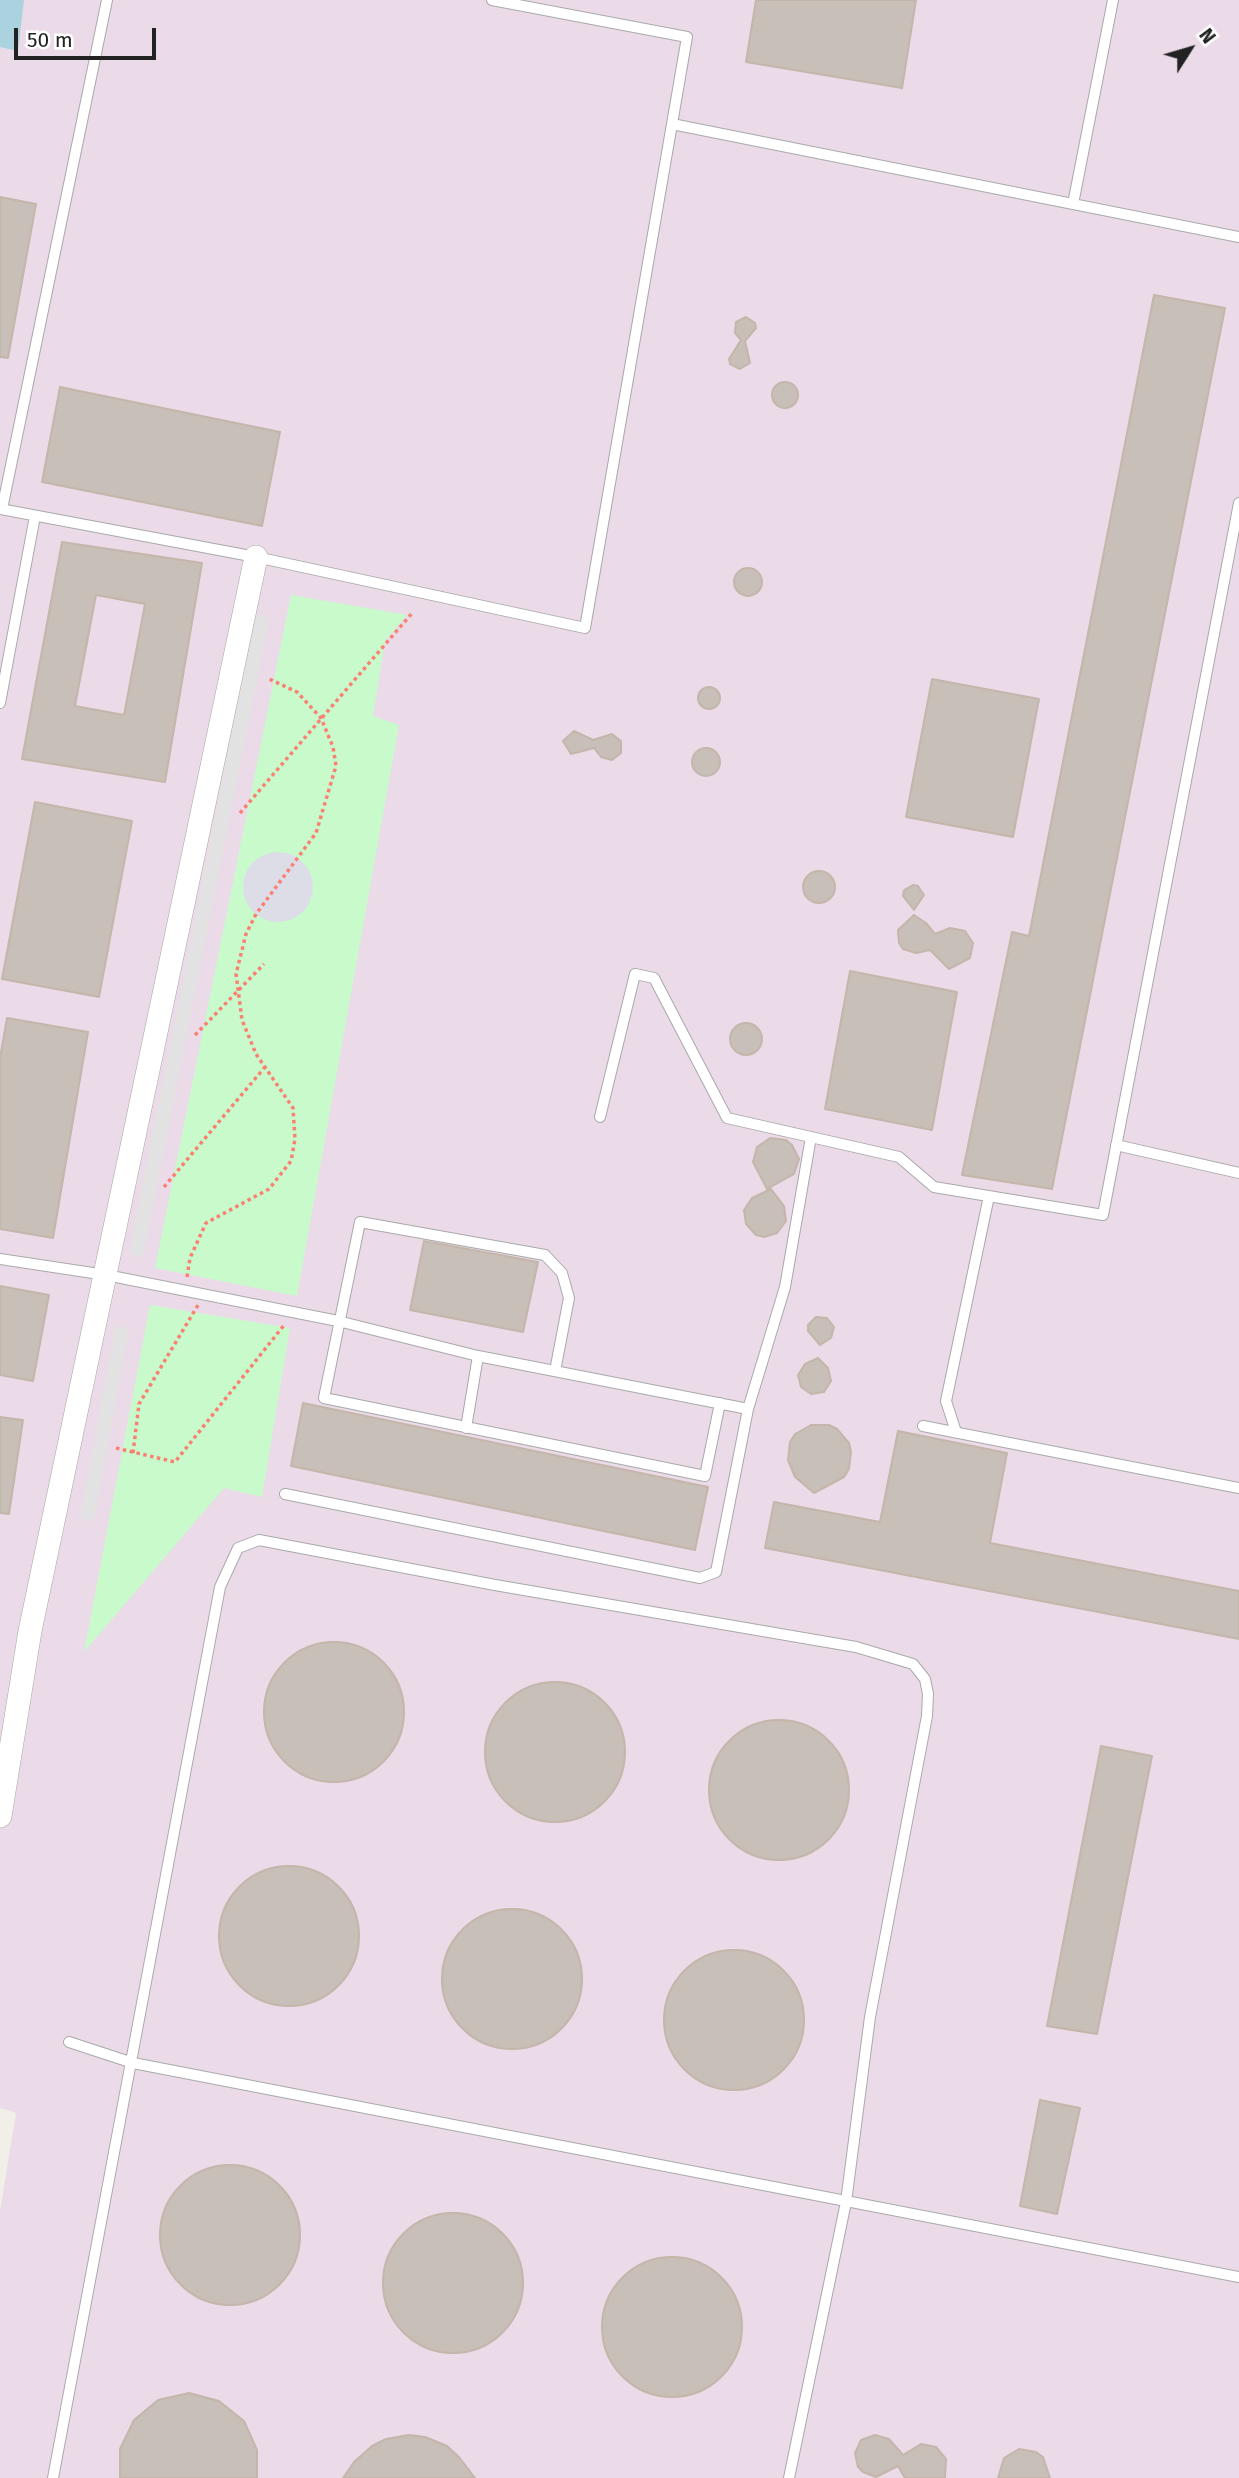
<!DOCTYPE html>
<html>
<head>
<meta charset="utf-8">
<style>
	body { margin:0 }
	#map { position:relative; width:1239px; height:2478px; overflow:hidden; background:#f2efe9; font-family:"Fira Sans",sans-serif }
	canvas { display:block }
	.north { position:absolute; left:1155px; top:14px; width:70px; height:70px; -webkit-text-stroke:5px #fff; paint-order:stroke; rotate:53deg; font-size:19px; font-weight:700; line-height:28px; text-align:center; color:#222 }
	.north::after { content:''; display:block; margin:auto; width:24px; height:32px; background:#222; clip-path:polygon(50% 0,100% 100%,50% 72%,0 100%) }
	.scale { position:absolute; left:14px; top:28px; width:142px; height:32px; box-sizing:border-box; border:4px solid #222; border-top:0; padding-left:9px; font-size:21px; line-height:24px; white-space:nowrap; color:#222; -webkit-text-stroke:5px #fff; paint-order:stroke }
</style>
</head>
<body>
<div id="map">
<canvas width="1239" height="2478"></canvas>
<div class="north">N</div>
<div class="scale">50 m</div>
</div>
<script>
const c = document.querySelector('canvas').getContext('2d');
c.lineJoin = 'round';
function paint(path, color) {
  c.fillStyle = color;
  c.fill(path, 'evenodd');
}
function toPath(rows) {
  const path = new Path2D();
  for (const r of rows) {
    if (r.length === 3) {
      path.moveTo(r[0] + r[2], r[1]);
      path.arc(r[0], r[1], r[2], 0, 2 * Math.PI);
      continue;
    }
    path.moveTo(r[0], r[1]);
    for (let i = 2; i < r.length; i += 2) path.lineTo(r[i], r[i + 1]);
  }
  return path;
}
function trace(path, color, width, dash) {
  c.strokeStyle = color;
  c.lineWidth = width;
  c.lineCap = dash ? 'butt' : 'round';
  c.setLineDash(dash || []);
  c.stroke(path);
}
const industrial = toPath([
	[0,0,1239,0,1239,2478,0,2478,0,2211,16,2113,0,2108]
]);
const park = toPath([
	[291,595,407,615,385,641,373,716,399,725,297,1296,155,1268],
	[150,1305,290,1328,262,1497,224,1488,84,1652]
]);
const parking = toPath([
	[255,615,269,618,143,1257,129,1254],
	[115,1326,129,1329,94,1521,80,1518]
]);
const plaza = toPath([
	[278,887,35]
]);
const water = toPath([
	[0,0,24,0,18,51,0,47]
]);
const building = toPath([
	[756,0,916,0,902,88,746,62,756,0],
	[0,197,36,204,8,358,0,357,0,197],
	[1154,295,1225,308,1052,1189,962,1175,1012,932,1029,936,1154,295],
	[746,317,755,323,756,328,745,341,750,363,740,369,730,364,729,359,741,340,735,333,736,322,746,317],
	[785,395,13],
	[60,387,280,432,262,526,42,482,60,387],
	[62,542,202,563,165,782,22,759,62,542],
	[96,595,145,604,124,715,75,706,96,595],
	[748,582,14],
	[932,679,1039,699,1013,837,906,817,932,679],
	[709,698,11],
	[574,731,593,740,612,734,621,741,621,753,612,760,601,757,594,748,571,754,563,741,574,731],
	[706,762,14],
	[35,802,132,821,99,997,2,979,35,802],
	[819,887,16],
	[913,885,918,886,924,895,914,910,903,896,904,890,913,885],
	[914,915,926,923,935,934,950,928,965,931,973,943,970,958,949,969,930,950,916,953,903,949,899,943,898,930,914,915],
	[850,971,957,992,932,1130,825,1109,850,971],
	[7,1018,88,1032,53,1238,0,1229,0,1058,7,1018],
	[746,1039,16],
	[770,1138,786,1140,792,1145,799,1159,794,1174,767,1189,753,1162,757,1147,770,1138],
	[771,1189,784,1206,786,1221,777,1233,764,1237,756,1235,746,1224,744,1210,752,1198,771,1189],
	[424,1241,538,1262,523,1332,410,1310,424,1241],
	[0,1286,49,1295,33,1381,0,1375,0,1286],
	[816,1317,827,1318,834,1327,831,1338,820,1345,808,1331,808,1325,816,1317],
	[818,1358,828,1368,831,1381,824,1392,811,1394,801,1387,798,1375,805,1364,818,1358],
	[303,1403,708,1487,695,1550,291,1466,303,1403],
	[0,1417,23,1420,9,1514,0,1513,0,1417],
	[811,1425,829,1425,837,1429,849,1443,851,1452,849,1469,844,1477,814,1493,795,1477,788,1460,790,1442,795,1434,811,1425],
	[898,1431,1007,1453,990,1543,1239,1591,1239,1639,765,1548,774,1502,880,1522,898,1431],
	[334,1712,70],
	[555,1752,70],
	[779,1790,70],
	[1101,1746,1152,1756,1097,2034,1047,2026,1101,1746],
	[289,1936,70],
	[512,1979,70],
	[734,2020,70],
	[1040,2100,1080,2108,1057,2214,1020,2206,1040,2100],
	[230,2235,70],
	[453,2283,70],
	[672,2327,70],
	[189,2393,219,2401,244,2421,257,2450,257,2478,120,2478,120,2449,134,2420,158,2400,189,2393],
	[409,2435,425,2437,447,2446,459,2457,475,2478,343,2478,354,2462,372,2446,386,2439,409,2435],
	[875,2435,889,2439,903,2455,921,2444,936,2447,946,2459,945,2478,905,2478,898,2466,876,2477,863,2472,858,2467,855,2453,861,2440,875,2435],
	[1019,2449,1036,2452,1043,2457,1050,2478,998,2478,1004,2458,1019,2449]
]);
const path = toPath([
	[240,813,413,612],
	[195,1035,264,964],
	[164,1187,265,1067],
	[187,1277,190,1258,206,1223,269,1189,291,1161,295,1139,293,1108,256,1054,242,1020,236,974,246,934,256,914,316,833,336,766,333,747,321,718,297,692,267,678],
	[116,1448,175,1462,285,1324],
	[133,1453,139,1404,198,1305]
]);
const service = toPath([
	[672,124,1239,237],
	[1073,204,1113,0],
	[0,509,256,557,585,628,687,37,492,0],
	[2,509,107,0],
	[0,703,35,516],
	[600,1117,635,974,654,978,727,1118,899,1157,934,1187,1103,1215,1239,503],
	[1116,1145,1239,1173],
	[0,1259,106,1275,338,1321,478,1356,748,1409],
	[555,1371,569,1298,562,1273,545,1255,360,1222,324,1398,705,1476,720,1403],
	[923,1426,1239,1488],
	[466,1428,478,1356],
	[956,1432,946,1401,989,1196],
	[285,1494,700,1578,716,1572,748,1409,785,1287,811,1137],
	[69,2042,133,2063,1239,2277],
	[53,2478,220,1587,238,1548,259,1540,495,1585,856,1647,913,1664,925,1679,928,1694,927,1716,870,2017,846,2202,789,2478]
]);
const minor = toPath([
	[0,1816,30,1631,256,557]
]);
paint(industrial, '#ebdbe8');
paint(park, '#c8facc');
paint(parking, '#e2e2e2');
paint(plaza, '#dddde8');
paint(water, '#aad3df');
paint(building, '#c7bfb8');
trace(building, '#c4b6ab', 2);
trace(service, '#a9a9a9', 12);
trace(minor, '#a9a9a9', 24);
trace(path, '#fa8072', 3.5, [3.5, 3.5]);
trace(service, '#fff', 10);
trace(minor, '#fff', 23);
</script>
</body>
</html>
